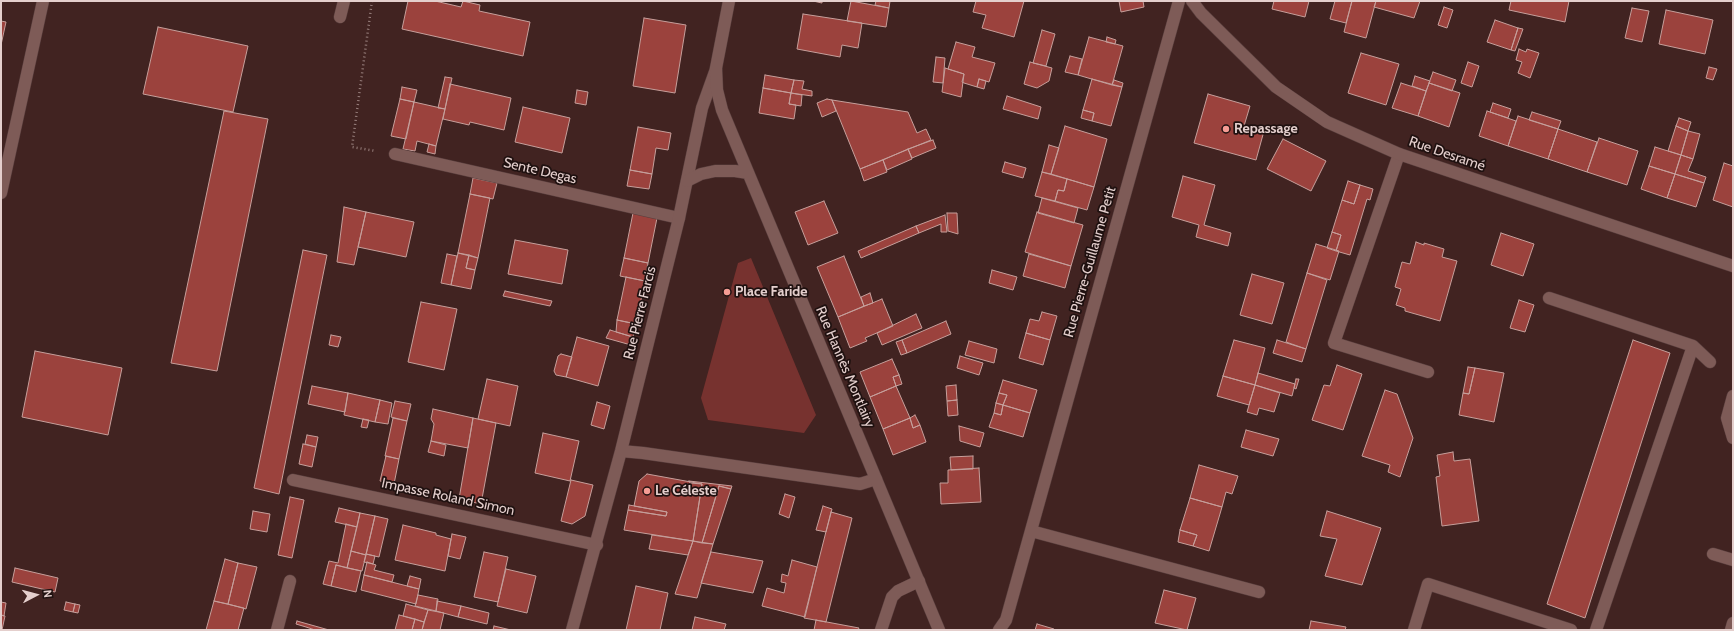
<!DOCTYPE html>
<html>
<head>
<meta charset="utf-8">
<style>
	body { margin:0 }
	#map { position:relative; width:1734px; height:631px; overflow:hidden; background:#412321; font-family:Cabin,sans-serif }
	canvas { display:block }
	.frame { position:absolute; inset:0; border:2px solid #e4cfcd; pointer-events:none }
	.north { position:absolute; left:16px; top:575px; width:40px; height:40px; -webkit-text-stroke:3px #1f1110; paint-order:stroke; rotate:84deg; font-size:11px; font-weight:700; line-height:16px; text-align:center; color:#e4cfcd }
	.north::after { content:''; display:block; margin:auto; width:14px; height:18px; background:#e4cfcd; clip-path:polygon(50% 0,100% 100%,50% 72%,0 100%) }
</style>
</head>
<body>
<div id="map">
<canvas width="1734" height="631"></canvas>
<div class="frame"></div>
<div class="north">N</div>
</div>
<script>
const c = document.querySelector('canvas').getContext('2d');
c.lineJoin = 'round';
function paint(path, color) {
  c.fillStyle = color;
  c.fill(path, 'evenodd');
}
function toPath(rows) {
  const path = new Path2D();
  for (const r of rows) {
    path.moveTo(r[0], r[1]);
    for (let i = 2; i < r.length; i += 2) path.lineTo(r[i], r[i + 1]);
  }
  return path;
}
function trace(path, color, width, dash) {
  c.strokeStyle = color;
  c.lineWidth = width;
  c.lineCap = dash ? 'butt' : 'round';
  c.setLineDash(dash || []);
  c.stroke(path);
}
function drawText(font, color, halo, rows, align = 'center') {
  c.font = font + ' Cabin,sans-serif';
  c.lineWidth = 3.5;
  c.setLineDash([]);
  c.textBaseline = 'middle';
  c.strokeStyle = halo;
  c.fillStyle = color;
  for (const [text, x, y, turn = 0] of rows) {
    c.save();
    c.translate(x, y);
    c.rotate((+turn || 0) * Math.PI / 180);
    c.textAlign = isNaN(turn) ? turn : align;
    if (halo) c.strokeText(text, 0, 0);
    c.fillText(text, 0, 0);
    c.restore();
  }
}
const green = toPath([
	[751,258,816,415,804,433,708,420,701,398,738,263]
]);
const building = toPath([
	[408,1,435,1,461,7,463,1,480,5,479,11,530,22,523,56,402,29,408,1],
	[813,1,822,1,822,3,813,1],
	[851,1,889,8,886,27,847,21,851,1],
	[876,1,890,1,889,8,875,5,876,1],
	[976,1,1024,1,1014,37,982,28,986,15,973,12,976,1],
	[1119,1,1143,1,1144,7,1121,12,1119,1],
	[1274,1,1309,1,1305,17,1272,9,1274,1],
	[1335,1,1352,1,1346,23,1330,19,1335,1],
	[1352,1,1376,1,1366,38,1344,32,1352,1],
	[1376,1,1420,1,1414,18,1374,7,1376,1],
	[1511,1,1569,1,1565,22,1509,10,1511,1],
	[1444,7,1453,10,1447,28,1438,25,1444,7],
	[1632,8,1649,11,1642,42,1625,38,1632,8],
	[1666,10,1713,20,1705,54,1659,44,1666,10],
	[803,14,862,23,858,48,842,45,840,57,797,49,803,14],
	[644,18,686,25,675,93,633,86,644,18],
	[1495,20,1518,28,1511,50,1487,42,1495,20],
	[1,21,6,22,1,45,1,21],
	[158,27,248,46,233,112,143,94,158,27],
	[1518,28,1523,29,1515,51,1511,50,1518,28],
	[1042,30,1055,34,1046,66,1033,63,1042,30],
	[1089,37,1123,46,1112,85,1078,75,1089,37],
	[1107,37,1116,40,1115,44,1106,42,1107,37],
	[956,42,975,47,972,57,995,63,989,82,979,79,977,87,964,83,962,82,964,74,948,69,956,42],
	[1519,49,1526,52,1527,49,1539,53,1530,78,1518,73,1522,62,1516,60,1519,49],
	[1361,53,1399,64,1386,105,1348,93,1361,53],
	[1070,56,1082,59,1078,75,1065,72,1070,56],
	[936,57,945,58,943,83,933,82,936,57],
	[1030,62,1052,68,1049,81,1037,88,1024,84,1030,62],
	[1468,62,1479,66,1472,87,1461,83,1468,62],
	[1709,67,1717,69,1713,80,1706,78,1709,67],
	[945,68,964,74,961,97,942,92,945,68],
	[1433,72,1456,80,1452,91,1429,83,1433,72],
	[765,75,794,80,791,93,763,88,765,75],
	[1415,76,1430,81,1426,91,1412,86,1415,76],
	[445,77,452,78,445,109,438,108,445,77],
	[979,79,986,81,984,89,977,87,979,79],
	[1092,79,1122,87,1111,126,1092,121,1094,113,1083,110,1092,79],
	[794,80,804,81,802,89,812,91,812,96,791,93,794,80],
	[1114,80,1123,83,1122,87,1112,85,1114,80],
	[1401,83,1426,91,1418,116,1392,108,1401,83],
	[1429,83,1460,93,1449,127,1418,116,1429,83],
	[450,84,511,98,504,130,470,122,469,125,443,119,450,84],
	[402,87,417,90,414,102,400,99,402,87],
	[763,88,791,93,789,104,796,105,794,119,759,113,763,88],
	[577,90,588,92,586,105,575,103,577,90],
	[791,93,802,95,801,106,789,104,791,93],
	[1208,94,1250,106,1244,126,1264,131,1256,160,1194,143,1208,94],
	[1007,96,1041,107,1038,119,1003,109,1007,96],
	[400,99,414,102,406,139,391,136,400,99],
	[827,99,832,100,836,111,822,117,817,103,827,99],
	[832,100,908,112,917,133,926,129,931,140,860,169,832,100],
	[414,102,445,109,436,146,417,141,415,151,403,149,414,102],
	[1493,103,1511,109,1508,118,1490,112,1493,103],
	[523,107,570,118,562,153,515,142,523,107],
	[1083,110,1094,113,1092,121,1081,118,1083,110],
	[224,111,268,119,217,371,171,363,224,111],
	[1487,111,1516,121,1508,146,1479,136,1487,111],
	[1532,112,1561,121,1558,129,1529,120,1532,112],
	[1518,116,1558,129,1548,159,1508,146,1518,116],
	[1679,118,1691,122,1688,131,1676,126,1679,118],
	[1065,126,1107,139,1094,187,1051,174,1065,126],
	[1676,126,1688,131,1681,155,1668,151,1676,126],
	[638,127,671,133,668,150,656,148,652,174,630,170,638,127],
	[1558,129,1597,142,1587,172,1548,159,1558,129],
	[1688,131,1700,134,1693,159,1681,155,1688,131],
	[1599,138,1638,151,1627,185,1587,172,1599,138],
	[1283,139,1326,161,1311,191,1267,169,1283,139],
	[933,140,936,148,912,158,908,149,933,140],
	[429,144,436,146,435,154,427,152,429,144],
	[1049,145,1059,148,1051,174,1042,172,1049,145],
	[1655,147,1681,155,1675,174,1649,166,1655,147],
	[908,149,912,159,887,170,883,160,908,149],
	[1681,155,1693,159,1688,171,1706,177,1704,183,1675,174,1681,155],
	[883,160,887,172,864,181,860,169,883,160],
	[1005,162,1026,168,1023,178,1002,172,1005,162],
	[1724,163,1733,166,1733,207,1713,200,1724,163],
	[1649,166,1675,174,1667,198,1641,189,1649,166],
	[630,170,652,174,649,189,627,186,630,170],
	[1042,172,1067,179,1064,191,1058,190,1055,201,1035,196,1042,172],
	[1675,174,1704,183,1696,207,1667,198,1675,174],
	[1183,176,1215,185,1204,225,1231,233,1228,246,1196,237,1199,225,1172,217,1183,176],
	[473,178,497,183,493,199,470,194,473,178],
	[1067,179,1094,187,1087,210,1055,201,1058,190,1064,191,1067,179],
	[1348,181,1360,185,1354,204,1342,200,1348,181],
	[1360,185,1373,189,1370,200,1367,199,1350,255,1336,251,1341,235,1332,232,1342,200,1354,204,1360,185],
	[470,194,490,198,478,258,458,253,470,194],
	[1042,198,1078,208,1074,223,1038,213,1042,198],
	[824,201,838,233,808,245,795,212,824,201],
	[344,207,366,212,354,265,337,262,344,207],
	[366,212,414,222,406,257,358,247,366,212],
	[1037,212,1083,225,1071,266,1025,252,1037,212],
	[633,213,657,218,648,263,624,258,633,213],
	[947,213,957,213,958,234,948,231,947,213],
	[945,215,947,232,941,232,941,224,919,233,916,226,945,215],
	[916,226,919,233,861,258,858,251,916,226],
	[1332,232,1341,235,1336,251,1327,248,1332,232],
	[1501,233,1534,244,1523,276,1491,265,1501,233],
	[515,240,568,250,562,284,508,274,515,240],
	[1416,242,1424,245,1424,243,1444,249,1442,257,1457,261,1440,321,1405,311,1405,308,1396,305,1401,289,1395,287,1402,262,1410,264,1416,242],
	[1316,244,1339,251,1330,280,1307,273,1316,244],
	[303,250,327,255,279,494,254,488,303,250],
	[458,253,469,255,466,268,475,270,471,289,451,285,458,253],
	[447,254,457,256,451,285,441,283,447,254],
	[1029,254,1071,266,1065,288,1023,276,1029,254],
	[469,255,478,258,475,270,466,268,469,255],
	[844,256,864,306,838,317,817,267,844,256],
	[624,258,648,263,645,281,620,276,624,258],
	[992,270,1017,277,1013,290,989,283,992,270],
	[1307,273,1327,280,1306,349,1286,342,1307,273],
	[1252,274,1284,283,1272,324,1240,315,1252,274],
	[626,277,645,281,636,324,617,320,626,277],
	[505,291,552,301,550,306,503,296,505,291],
	[870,293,873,303,864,306,861,297,870,293],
	[882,299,893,326,865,338,867,341,850,348,838,317,882,299],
	[1519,300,1534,305,1525,332,1510,328,1519,300],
	[421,302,457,309,444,370,408,362,421,302],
	[1042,312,1057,316,1050,340,1026,333,1030,319,1039,321,1042,312],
	[916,314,922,328,882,345,877,333,916,314],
	[617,320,636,324,633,337,616,332,617,320],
	[946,321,951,334,907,353,902,340,946,321],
	[610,330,633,337,631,345,606,338,610,330],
	[1026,333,1050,340,1043,365,1019,358,1026,333],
	[331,335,341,337,338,347,329,345,331,335],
	[577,337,609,346,598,386,566,377,577,337],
	[902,340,907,353,901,355,896,342,902,340],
	[1234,340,1265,348,1255,385,1223,376,1234,340],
	[1277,340,1306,349,1302,362,1273,353,1277,340],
	[1633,340,1670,353,1585,618,1547,604,1633,340],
	[969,341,997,349,994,363,965,355,969,341],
	[35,351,122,368,108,435,22,417,35,351],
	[561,354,572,357,566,377,556,375,554,371,558,356,561,354],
	[960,356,983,363,979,375,957,368,960,356],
	[892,359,899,375,893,377,896,386,870,397,860,372,892,359],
	[1337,365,1362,374,1343,430,1312,420,1324,385,1330,386,1337,365],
	[1468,367,1475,368,1469,394,1463,393,1468,367],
	[1475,368,1504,373,1494,422,1459,415,1463,393,1469,394,1475,368],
	[1258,373,1295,384,1292,396,1255,385,1258,373],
	[899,375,902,384,896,386,893,377,899,375],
	[1223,376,1255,385,1249,405,1217,396,1223,376],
	[487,379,518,386,510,426,478,419,487,379],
	[1296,379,1299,379,1296,389,1294,388,1296,379],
	[1003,380,1037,390,1030,413,1003,405,1007,395,999,393,1003,380],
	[956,385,957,400,947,401,946,386,956,385],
	[1255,385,1280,393,1274,412,1259,408,1257,415,1247,412,1255,385],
	[312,386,348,393,345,412,308,404,312,386],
	[896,386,910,418,883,429,870,397,896,386],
	[1385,390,1397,394,1413,438,1400,477,1388,472,1390,465,1362,456,1385,390],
	[348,393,380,400,375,422,344,415,348,393],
	[999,393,1007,395,1003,405,996,403,999,393],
	[380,400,392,403,388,424,375,422,380,400],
	[957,400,958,415,948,416,947,401,957,400],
	[395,401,411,404,407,421,391,417,395,401],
	[597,402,610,406,604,429,591,425,597,402],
	[996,403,1003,405,1001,415,994,413,996,403],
	[1003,405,1030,413,1023,437,989,427,994,413,1001,415,1003,405],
	[433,409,473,418,468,448,431,441,434,424,431,419,433,409],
	[915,415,920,425,913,428,910,418,915,415],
	[393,418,407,421,399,459,385,456,393,418],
	[473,418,496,423,481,504,459,499,473,418],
	[910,418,913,428,920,425,926,442,893,455,883,429,910,418],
	[363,419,369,420,367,428,361,427,363,419],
	[959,426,984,433,980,447,960,441,959,426],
	[1246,430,1279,439,1273,456,1241,447,1246,430],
	[543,433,579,441,570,481,535,473,543,433],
	[307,435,318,437,316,447,305,444,307,435],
	[431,441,446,445,444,456,428,452,431,441],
	[303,444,316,447,312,467,299,464,303,444],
	[1453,452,1454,461,1470,459,1479,521,1442,526,1436,477,1440,476,1437,455,1453,452],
	[386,456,399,459,394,484,380,481,386,456],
	[973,456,973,469,951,470,950,457,973,456],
	[1199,465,1238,476,1232,494,1226,492,1222,507,1190,498,1199,465],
	[979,468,981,502,941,504,940,483,948,483,948,470,979,468],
	[647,474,702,484,693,541,624,530,628,510,666,516,667,512,634,506,639,481,647,474],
	[571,480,593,485,585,516,572,524,561,521,571,480],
	[689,481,732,486,731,489,719,486,702,543,693,541,702,484,690,483,689,481],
	[719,486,731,489,713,544,702,543,719,486],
	[785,494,795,497,789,518,779,514,785,494],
	[290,497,304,500,292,558,278,555,290,497],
	[1190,498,1222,507,1209,551,1193,546,1197,535,1180,530,1190,498],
	[629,505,667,512,666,516,628,510,629,505],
	[823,506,832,509,826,532,816,530,823,506],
	[339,508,360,513,357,527,335,522,339,508],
	[253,511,270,514,267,532,250,529,253,511],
	[1327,511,1381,528,1362,585,1325,576,1337,539,1320,536,1327,511],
	[831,512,852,518,826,622,804,618,831,512],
	[360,513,375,516,366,555,351,551,360,513],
	[375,516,388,519,379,557,366,554,375,516],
	[346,524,357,527,347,568,336,565,331,586,323,584,329,561,338,563,346,524],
	[403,525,436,533,436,535,451,539,445,571,395,560,403,525],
	[1180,530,1197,535,1193,546,1178,542,1180,530],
	[452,534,466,537,460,559,448,556,452,534],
	[652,535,693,541,688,555,649,549,652,535],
	[693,541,713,544,697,598,675,594,693,541],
	[351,551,366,555,362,571,347,568,351,551],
	[484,552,508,557,498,602,474,597,484,552],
	[711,552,763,561,753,593,701,583,711,552],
	[366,554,375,556,373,564,364,562,366,554],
	[225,559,238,563,228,604,214,601,225,559],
	[792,560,817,567,805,617,762,606,767,588,784,593,786,583,781,582,782,574,788,576,792,560],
	[367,562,376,565,374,570,394,575,392,582,364,575,367,562],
	[238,563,257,567,246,609,228,604,238,563],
	[336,565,361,571,356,592,331,586,336,565],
	[15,568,58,578,55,592,12,582,15,568],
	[506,569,536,576,527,613,497,606,506,569],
	[364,575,419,589,416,604,361,590,364,575],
	[410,576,421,579,419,589,407,586,410,576],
	[636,586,668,593,660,630,626,630,636,586],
	[1164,590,1196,598,1187,630,1155,623,1164,590],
	[418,595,438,599,436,611,415,606,418,595],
	[214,601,244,608,238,630,206,630,214,601],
	[437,601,461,606,458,617,436,611,437,601],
	[1,602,6,603,4,616,1,615,1,602],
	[66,602,75,604,73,612,64,610,66,602],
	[75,604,80,605,78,613,73,612,75,604],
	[406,604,428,610,424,622,403,616,406,604],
	[461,606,489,613,487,624,458,617,461,606],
	[428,610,444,613,440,630,422,630,428,610],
	[1,615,5,616,2,630,1,630,1,615],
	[399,615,415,619,412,630,395,630,399,615],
	[695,617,726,624,724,630,692,630,695,617],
	[415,619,424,622,422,630,412,630,415,619],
	[816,620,859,628,858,630,814,630,816,620],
	[297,621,329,630,315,630,306,627,296,624,297,621],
	[1311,621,1346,627,1345,630,1309,630,1311,621],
	[1037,624,1054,629,1054,630,1035,630,1037,624],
	[494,626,511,630,493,630,494,626]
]);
const path = toPath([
	[372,1,352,147,376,151]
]);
const lane = toPath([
	[340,17,344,1],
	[395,154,679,218],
	[1399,154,1334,343,1428,372],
	[293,480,597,545],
	[1713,554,1733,560]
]);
const street = toPath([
	[1192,1,1201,13,1276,87,1327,122,1399,154,1733,266],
	[1,193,43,1],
	[1549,298,1693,346,1596,630],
	[1693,346,1710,362],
	[1733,396,1727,418,1733,438],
	[621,451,643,453,860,484,876,479],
	[1031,531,1259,592],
	[277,630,290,581],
	[572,630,621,451,679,218,702,108,716,69],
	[881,630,892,597,898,591,919,581],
	[999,630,1006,620,1179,1],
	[1414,630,1428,584,1571,630],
	[1731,630,1733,623]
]);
const secondary = toPath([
	[729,1,716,68,717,90,722,110,939,630],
	[687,181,701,174,715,171,735,171,748,173]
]);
const markers = [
	[1226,129,4,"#f59c94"],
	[727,292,4,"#f59c94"],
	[647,491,4,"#f59c94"]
];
const poiNames = [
	["Repassage",1234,129],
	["Place Faride",735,292],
	["Le Céleste",655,491]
];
const streetNames = [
	["Rue Desramé",1447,154,19],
	["Sente Degas",540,171,13],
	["Rue Pierre-Guillaume Petit",1090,262,-74],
	["Rue Pierre Farcis",640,313,-76],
	["Rue Hannès Montlairy",845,367,67],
	["Impasse Roland Simon",448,497,12]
];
paint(green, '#77322f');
paint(building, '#9b423d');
trace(building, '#c69f9b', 1);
trace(lane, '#583e3d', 13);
trace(street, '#583e3d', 13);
trace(secondary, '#583e3d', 13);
trace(path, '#99807e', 2.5, [1, 3]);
trace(lane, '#7e5b57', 12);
trace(street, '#7e5b57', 12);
trace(secondary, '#7e5b57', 12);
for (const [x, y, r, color] of markers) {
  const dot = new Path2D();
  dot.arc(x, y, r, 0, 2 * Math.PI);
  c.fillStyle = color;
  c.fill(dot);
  trace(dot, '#1f1110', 1.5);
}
drawText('bold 14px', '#e4cfcd', '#1f1110', poiNames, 'left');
drawText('14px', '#e4cfcd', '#1f1110', streetNames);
</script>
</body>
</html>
